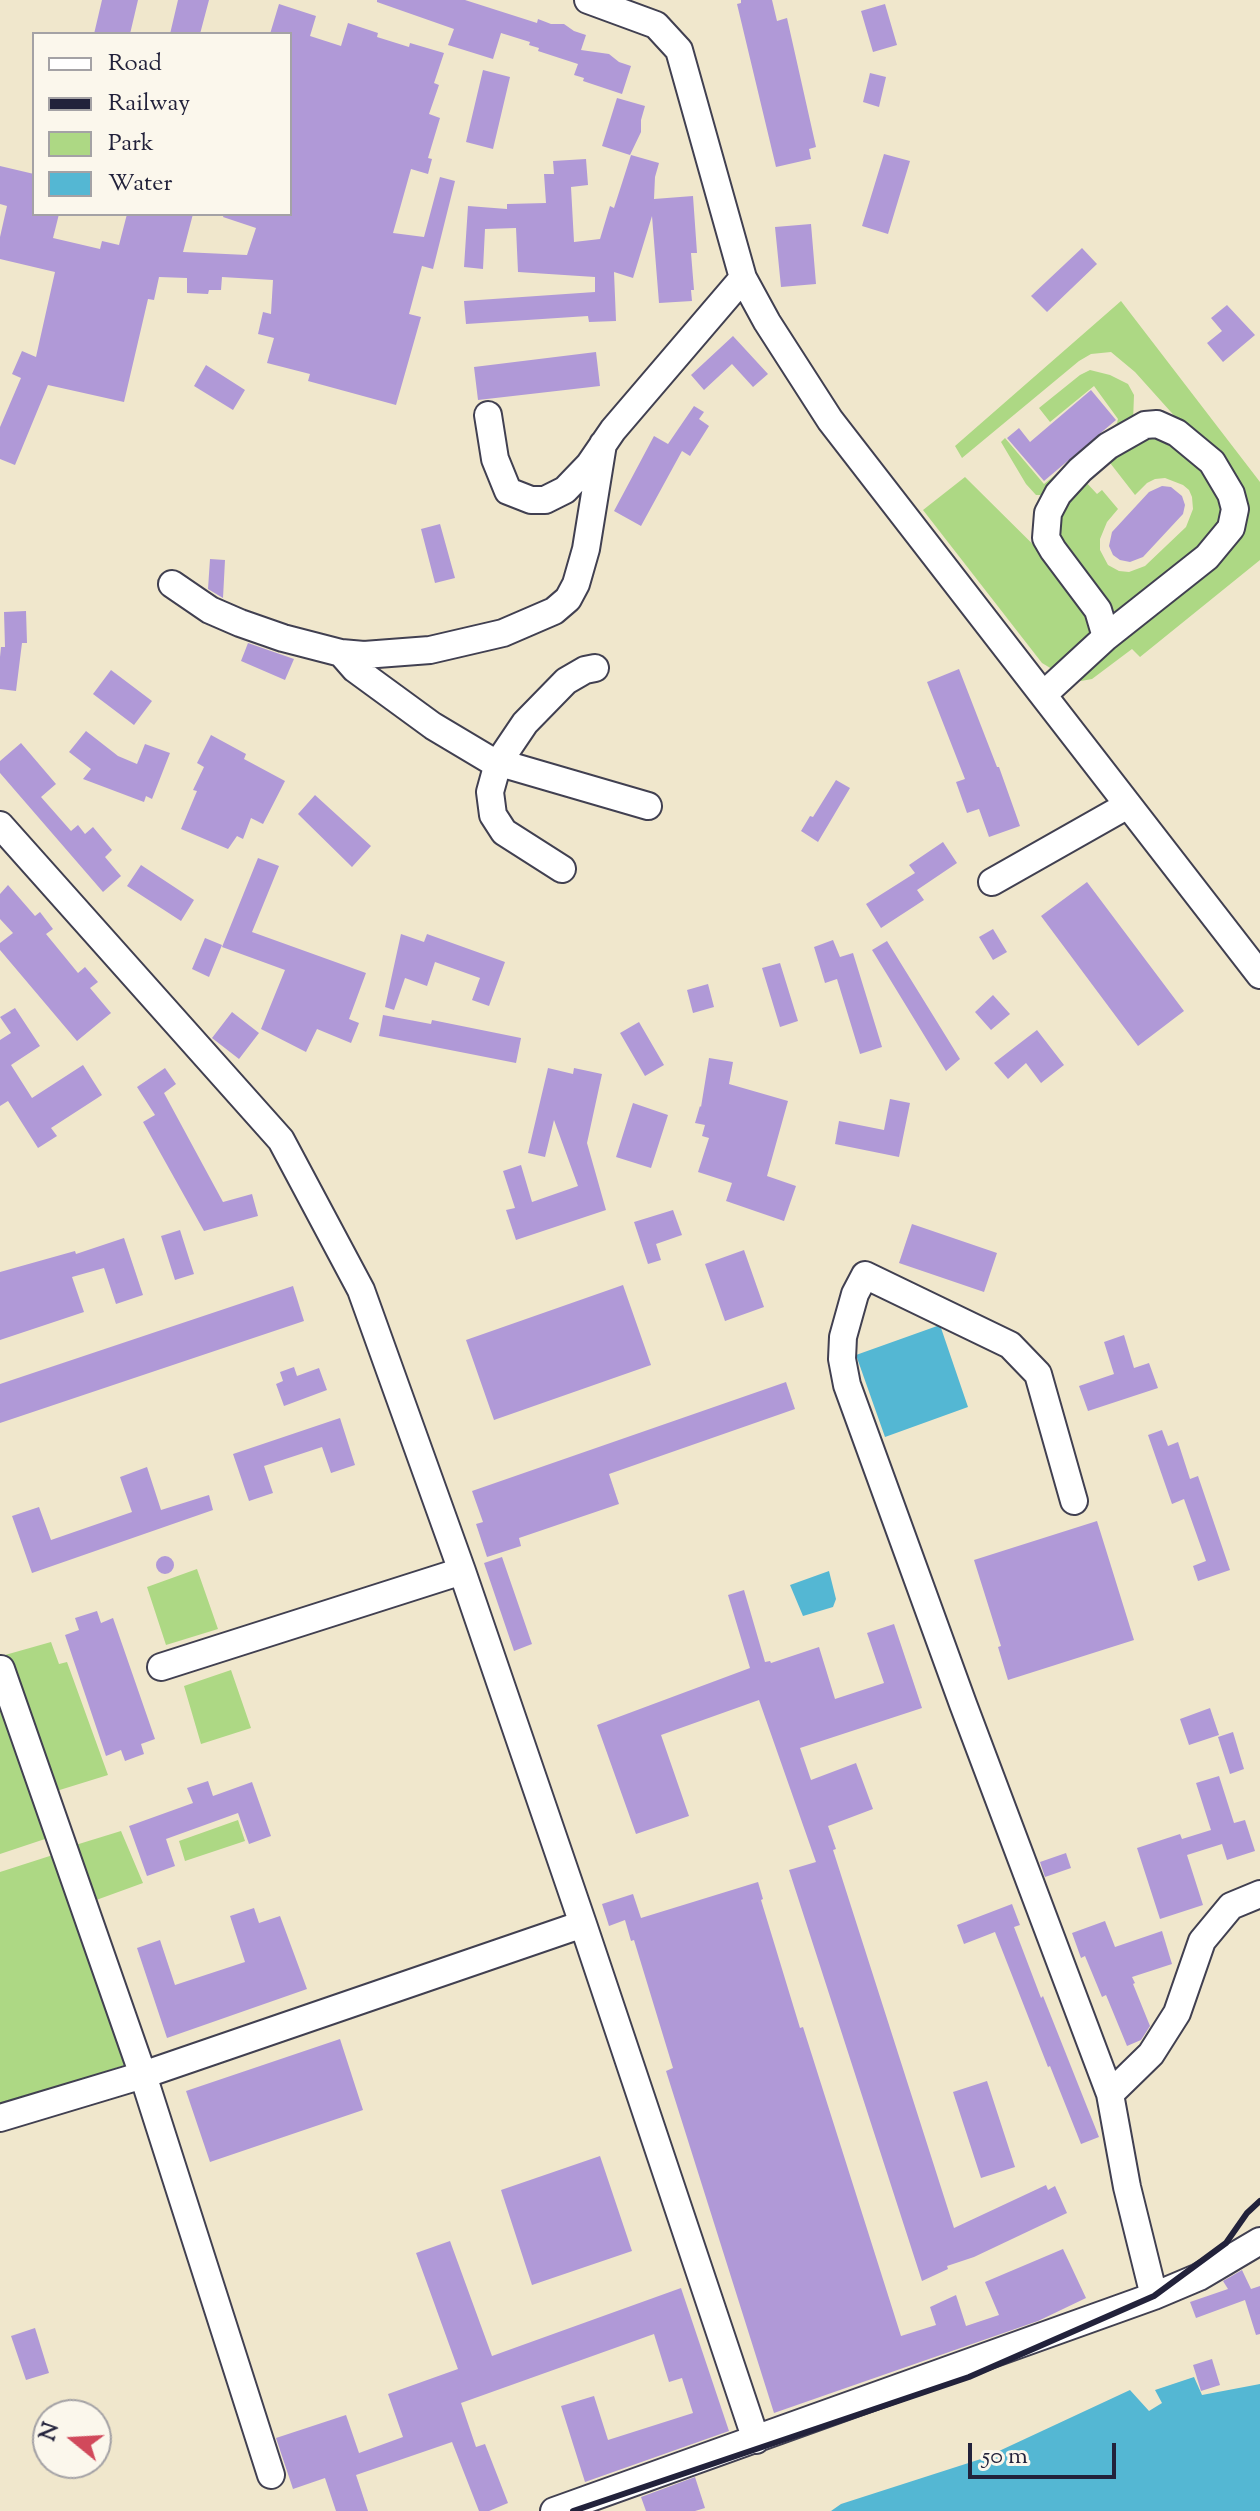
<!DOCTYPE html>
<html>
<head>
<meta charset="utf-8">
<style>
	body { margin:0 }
	#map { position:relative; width:1260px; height:2511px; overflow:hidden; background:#f0e7cc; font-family:"Sorts Mill Goudy",serif }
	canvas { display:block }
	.legend { position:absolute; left:32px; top:32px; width:260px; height:184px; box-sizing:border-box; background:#fbf7ec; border:2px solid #a4a2a5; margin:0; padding:10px 14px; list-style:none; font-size:24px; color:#22223b }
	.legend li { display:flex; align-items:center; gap:16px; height:40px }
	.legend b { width:40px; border:2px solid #a4a2a5 }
	.north { position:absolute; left:32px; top:2399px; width:80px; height:80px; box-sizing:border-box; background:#fbf7ec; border:2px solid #a4a2a5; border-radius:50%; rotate:288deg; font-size:22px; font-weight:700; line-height:32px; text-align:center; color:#22223b }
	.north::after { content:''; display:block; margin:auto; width:28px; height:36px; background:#d1495b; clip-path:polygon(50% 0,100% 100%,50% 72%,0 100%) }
	.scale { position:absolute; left:968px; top:2443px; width:148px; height:36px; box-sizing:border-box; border:4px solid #22223b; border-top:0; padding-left:10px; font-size:24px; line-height:28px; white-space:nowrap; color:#22223b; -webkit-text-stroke:6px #fbf7ec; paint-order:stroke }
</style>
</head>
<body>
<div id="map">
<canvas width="1260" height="2511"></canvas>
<ul class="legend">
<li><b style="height:10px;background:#fff"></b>Road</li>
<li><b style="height:10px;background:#22223b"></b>Railway</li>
<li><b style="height:22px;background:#add884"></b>Park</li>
<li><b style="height:22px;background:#54b7d3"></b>Water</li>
</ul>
<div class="north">N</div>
<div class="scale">50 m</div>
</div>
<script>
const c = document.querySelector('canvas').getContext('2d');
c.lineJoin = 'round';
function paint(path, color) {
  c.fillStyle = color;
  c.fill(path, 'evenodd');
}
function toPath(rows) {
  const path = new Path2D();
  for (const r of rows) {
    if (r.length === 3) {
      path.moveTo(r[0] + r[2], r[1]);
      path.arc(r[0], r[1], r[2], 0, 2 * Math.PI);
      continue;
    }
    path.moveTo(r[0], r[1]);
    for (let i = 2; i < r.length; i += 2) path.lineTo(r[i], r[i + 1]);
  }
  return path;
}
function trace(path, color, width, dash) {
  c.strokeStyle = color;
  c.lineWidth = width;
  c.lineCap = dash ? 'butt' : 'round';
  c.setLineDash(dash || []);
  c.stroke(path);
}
const green = toPath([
	[1121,301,1260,482,1260,560,1140,657,1132,649,1092,679,1081,681,1078,672,1237,519,1179,421,1135,372,1111,352,1091,354,1079,361,962,458,955,446],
	[1090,370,1110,375,1128,384,1134,395,1133,422,1098,440,1117,423,1118,419,1094,386,1050,422,1039,408,1080,375],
	[1157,431,1205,468,1219,495,1223,511,1220,525,1210,541,1112,628,1061,551,1055,523,1059,510,1084,480,1097,494,1102,490,1118,509,1107,522,1100,539,1100,550,1108,565,1119,571,1129,572,1145,566,1186,527,1193,509,1192,497,1189,490,1183,485,1165,478,1155,479,1147,483,1135,495,1107,459],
	[1005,438,1044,484,1070,463,1046,495,1036,495,1026,484,1001,442],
	[965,477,1083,594,1094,632,1076,653,1052,669,1042,663,923,510],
	[197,1569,218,1629,166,1645,147,1587],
	[51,1642,59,1664,67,1662,108,1775,50,1793,5,1655],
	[231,1670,251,1728,201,1744,184,1686],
	[0,1694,51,1837,0,1854],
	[238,1820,245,1841,185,1861,179,1841],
	[121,1831,143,1883,88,1903,69,1847],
	[56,1854,128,2064,0,2105,0,1872]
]);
const water = toPath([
	[940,1325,968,1407,885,1437,856,1355],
	[829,1571,836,1599,833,1607,803,1616,790,1585],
	[1194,2377,1202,2395,1260,2384,1260,2511,831,2511,841,2504,984,2458,1130,2390,1149,2411,1162,2403,1155,2390]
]);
const building = toPath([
	[102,0,138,0,130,34,94,34],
	[178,0,209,0,200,34,170,34],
	[377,0,465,0,537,23,538,19,551,24,564,24,574,31,586,35,581,50,609,54,619,62,631,66,622,94,583,81,584,78,574,75,578,64,538,51,539,48,529,45,530,42,501,33,493,59,448,45,454,29,377,2],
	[741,0,772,0,777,21,787,18,816,147,809,149,811,159,776,167,737,4,741,3],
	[279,4,316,16,310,36,341,46,348,23,378,33,377,37,409,47,410,43,444,53,434,83,439,85,429,114,440,118,428,158,432,159,428,174,411,169,393,233,424,237,440,177,455,181,433,269,422,266,409,314,421,317,396,405,308,381,310,374,267,363,274,338,258,334,263,312,271,314,273,280,222,277,221,290,209,290,208,294,187,293,187,278,159,277,154,300,148,299,124,402,48,385,15,465,0,459,0,427,21,378,12,374,22,351,36,357,55,272,0,259,0,237,7,206,0,204,0,166,34,174,34,214,59,214,53,238,100,249,102,241,119,245,127,214,193,214,183,252,247,255,256,228,223,217,224,214,290,214,290,34,270,34],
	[885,4,897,45,873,52,861,11],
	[483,70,510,77,493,149,466,142],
	[870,73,886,77,879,107,863,102],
	[617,98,645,106,641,120,641,132,630,155,602,146],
	[884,154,910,161,888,234,862,226],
	[631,155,659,163,655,177,654,199,693,196,697,253,691,253,694,290,691,290,692,301,659,303,652,216,633,278,614,272,616,321,589,322,588,316,466,324,464,301,595,292,595,277,518,272,516,228,485,229,483,269,464,267,468,206,507,209,507,204,546,203,544,174,554,174,553,161,586,159,588,185,571,187,574,242,600,239,610,206,614,208],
	[811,224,816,284,781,287,775,227],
	[1082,248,1097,264,1047,312,1031,296],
	[1227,305,1255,335,1223,362,1207,343,1222,331,1211,318],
	[733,336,768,374,753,387,732,364,704,390,691,375],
	[596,352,600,386,478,400,474,367],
	[206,365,245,390,233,410,194,386],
	[1091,390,1116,420,1044,481,1007,438,1019,428,1030,442],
	[694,406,704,412,699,419,709,426,690,456,682,451,641,526,614,511,654,436,668,444],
	[1162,486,1171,487,1182,496,1185,505,1183,514,1143,557,1130,562,1120,560,1113,555,1109,546,1112,532,1149,492],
	[440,524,455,578,435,583,421,529],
	[210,559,225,560,223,598,208,589],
	[26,611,27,643,22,643,16,691,0,689,0,657,1,647,5,647,4,612],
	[248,643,294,659,285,680,241,661],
	[959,669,997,767,999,767,1020,826,989,837,979,809,967,813,956,782,965,779,927,682],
	[111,670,152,701,134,725,93,694],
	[86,731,118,756,137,764,145,744,170,753,152,799,146,796,144,802,83,779,91,769,69,752],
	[211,735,246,754,244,759,285,781,263,824,251,818,243,839,237,836,228,849,181,829,197,791,193,790,204,767,197,763],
	[21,743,56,784,41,797,71,831,78,825,85,834,93,827,112,850,105,857,121,876,103,892,0,773,0,761],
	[836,780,850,788,818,842,801,831,810,816,813,817],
	[315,795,371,846,352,867,298,814],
	[943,842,957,863,917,890,924,900,881,928,866,904,915,873,909,865],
	[258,858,279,866,252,932,366,973,349,1019,359,1023,351,1043,317,1029,306,1052,261,1029,285,970,222,947],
	[141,865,194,900,181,921,127,886],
	[1087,882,1184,1011,1138,1046,1041,916],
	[8,885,35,916,40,912,53,929,46,934,78,973,85,967,98,982,90,988,111,1013,77,1041,0,950,0,943,13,933,0,919,0,894],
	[993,929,1007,952,993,960,979,937],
	[401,934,424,942,427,934,505,962,489,1006,472,1000,480,978,435,962,427,986,405,978,394,1010,385,1007],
	[205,938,222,945,209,977,192,969],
	[833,940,840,957,853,953,882,1047,860,1054,837,979,825,983,814,947],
	[887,941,960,1059,946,1071,872,950],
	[780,963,798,1021,780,1027,762,968],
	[708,984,714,1007,693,1013,687,990],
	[993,995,1010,1014,991,1030,975,1012],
	[15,1008,40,1046,11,1065,32,1098,83,1065,102,1095,51,1128,57,1136,38,1148,8,1101,0,1106,0,1040,11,1033,0,1017],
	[232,1012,259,1033,239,1059,212,1038],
	[383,1015,431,1024,432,1020,521,1038,516,1063,379,1036],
	[639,1022,664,1065,645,1076,620,1033],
	[1037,1030,1064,1065,1041,1083,1026,1063,1008,1079,994,1063],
	[709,1058,733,1062,729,1084,788,1101,767,1176,796,1186,784,1221,726,1201,732,1183,698,1172,709,1138,702,1136,705,1125,695,1123,700,1106,701,1107],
	[165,1068,176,1084,164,1093,223,1202,252,1194,258,1216,204,1231,143,1122,155,1115,137,1087],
	[548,1068,573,1074,574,1068,602,1074,587,1143,606,1210,516,1240,506,1210,515,1208,503,1171,521,1165,532,1202,578,1186,554,1120,545,1157,528,1153],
	[890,1099,910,1103,899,1157,835,1144,839,1121,884,1130],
	[633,1103,668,1115,651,1168,616,1157],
	[673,1210,682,1235,656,1244,661,1260,648,1264,634,1222],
	[912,1224,997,1253,984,1292,899,1263],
	[180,1230,194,1274,175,1280,161,1236],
	[124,1238,143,1295,116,1304,104,1268,72,1277,84,1312,0,1340,0,1272,75,1251,76,1254],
	[744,1250,764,1307,725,1321,705,1264],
	[623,1285,651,1365,494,1420,466,1340],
	[293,1286,304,1321,0,1423,0,1384],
	[1124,1335,1134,1368,1149,1363,1158,1388,1088,1411,1079,1386,1114,1374,1104,1342],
	[294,1367,297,1376,319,1368,327,1390,284,1406,276,1384,283,1381,280,1372],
	[786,1382,795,1409,609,1474,619,1504,519,1538,521,1546,487,1557,476,1524,483,1522,472,1491],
	[340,1418,355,1465,331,1473,322,1447,264,1466,273,1493,249,1501,233,1454],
	[1162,1430,1168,1446,1178,1442,1190,1479,1198,1476,1230,1570,1198,1581,1193,1566,1206,1561,1184,1499,1172,1504,1148,1435],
	[147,1467,161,1510,209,1495,213,1510,32,1573,12,1516,39,1507,51,1540,132,1512,120,1477],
	[1097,1521,1134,1640,1008,1680,998,1647,1001,1646,974,1560],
	[165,1565,9],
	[502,1557,532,1644,514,1651,484,1563],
	[744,1590,765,1662,770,1661,771,1663,819,1647,835,1699,884,1683,867,1633,894,1624,922,1708,800,1748,811,1780,856,1763,873,1809,828,1826,836,1849,833,1850,954,2228,1046,2185,1048,2190,1055,2186,1067,2213,974,2257,947,2266,948,2269,922,2281,789,1870,816,1862,759,1700,661,1735,689,1816,636,1834,597,1725,750,1668,728,1595],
	[97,1611,101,1623,113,1618,155,1739,141,1744,144,1754,125,1761,121,1750,106,1756,65,1635,79,1630,75,1618],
	[1210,1708,1219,1735,1189,1745,1180,1719],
	[1233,1732,1244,1769,1230,1774,1218,1737],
	[1219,1776,1234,1823,1245,1820,1255,1851,1227,1860,1222,1844,1187,1855,1203,1905,1160,1919,1137,1848,1180,1834,1182,1839,1211,1830,1196,1783],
	[208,1781,213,1796,252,1782,271,1836,249,1844,238,1813,166,1839,175,1866,147,1876,129,1826,193,1803,187,1788],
	[1066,1853,1071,1868,1045,1877,1040,1862],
	[758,1882,763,1899,761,1900,800,2028,803,2027,901,2336,936,2325,930,2307,956,2295,966,2326,999,2315,985,2282,1063,2249,1086,2298,1038,2321,774,2413,666,2071,673,2068,634,1940,631,1941,625,1920,609,1926,602,1904,633,1894,641,1918],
	[1012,1904,1020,1925,1014,1927,1041,1998,1043,1996,1099,2137,1081,2144,1050,2066,1048,2067,995,1932,964,1944,957,1925],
	[254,1908,259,1923,280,1916,307,1989,167,2038,137,1948,160,1940,175,1985,245,1962,230,1916],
	[1105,1921,1115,1947,1162,1931,1172,1964,1132,1977,1135,1983,1133,1984,1150,2026,1141,2040,1127,2046,1106,1995,1102,1997,1085,1956,1081,1958,1072,1933],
	[340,2039,363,2110,210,2162,186,2091],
	[987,2081,1015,2167,981,2178,953,2092],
	[600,2156,632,2251,532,2285,501,2190],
	[450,2241,492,2356,681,2288,729,2431,585,2482,561,2406,594,2396,608,2440,693,2413,682,2378,669,2382,654,2334,461,2403,476,2447,485,2444,508,2503,489,2511,479,2511,452,2442,356,2475,368,2511,336,2511,325,2478,293,2489,276,2438,346,2415,359,2453,403,2437,388,2394,458,2369,416,2253],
	[1242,2270,1251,2289,1260,2286,1260,2334,1256,2335,1245,2300,1196,2318,1190,2302,1228,2289,1223,2281],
	[35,2328,49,2373,26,2380,11,2336],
	[1212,2359,1220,2385,1201,2391,1193,2365],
	[695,2477,705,2508,695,2511,646,2511,641,2497]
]);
const minor = toPath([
	[588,0,656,25,679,50,743,278,767,322,830,420,1260,975],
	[488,415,495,459,508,491,531,500,545,500,565,490,589,465,613,430,743,278],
	[172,584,210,610,240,623,283,638,341,653,364,655,430,650,503,633,554,611,568,599,576,584,586,549,603,444],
	[341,653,355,669,433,726,490,760,648,806],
	[1043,695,1106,637,1098,610,1053,550,1046,538,1048,513,1058,494,1080,470,1108,446,1145,425,1157,424,1177,433,1212,462,1231,494,1235,509,1231,528,1207,557,1106,637],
	[0,825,281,1140,361,1290,462,1571,583,1924,756,2440],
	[562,869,504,832,493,815,490,792,498,763,525,723,566,681,585,670,595,668],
	[992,882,1128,805],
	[1074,1501,1038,1374,1010,1345,865,1275,855,1294,843,1337,842,1359,847,1385,963,1704,1110,2094],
	[161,1667,462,1571],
	[1,1669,143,2075,271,2475],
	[0,2118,143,2075,583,1924],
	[1154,2296,1127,2187,1110,2094,1151,2054,1177,2013,1202,1941,1231,1906,1260,1894],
	[554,2511,1154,2296,1199,2277,1260,2241]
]);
const rail = toPath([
	[573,2511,969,2377,1154,2296,1226,2243,1247,2213,1260,2201]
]);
paint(green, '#add884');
paint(water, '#54b7d3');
paint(building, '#b099d7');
trace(minor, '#414051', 30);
trace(minor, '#fff', 26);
trace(rail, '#22223b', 6);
</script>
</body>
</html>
